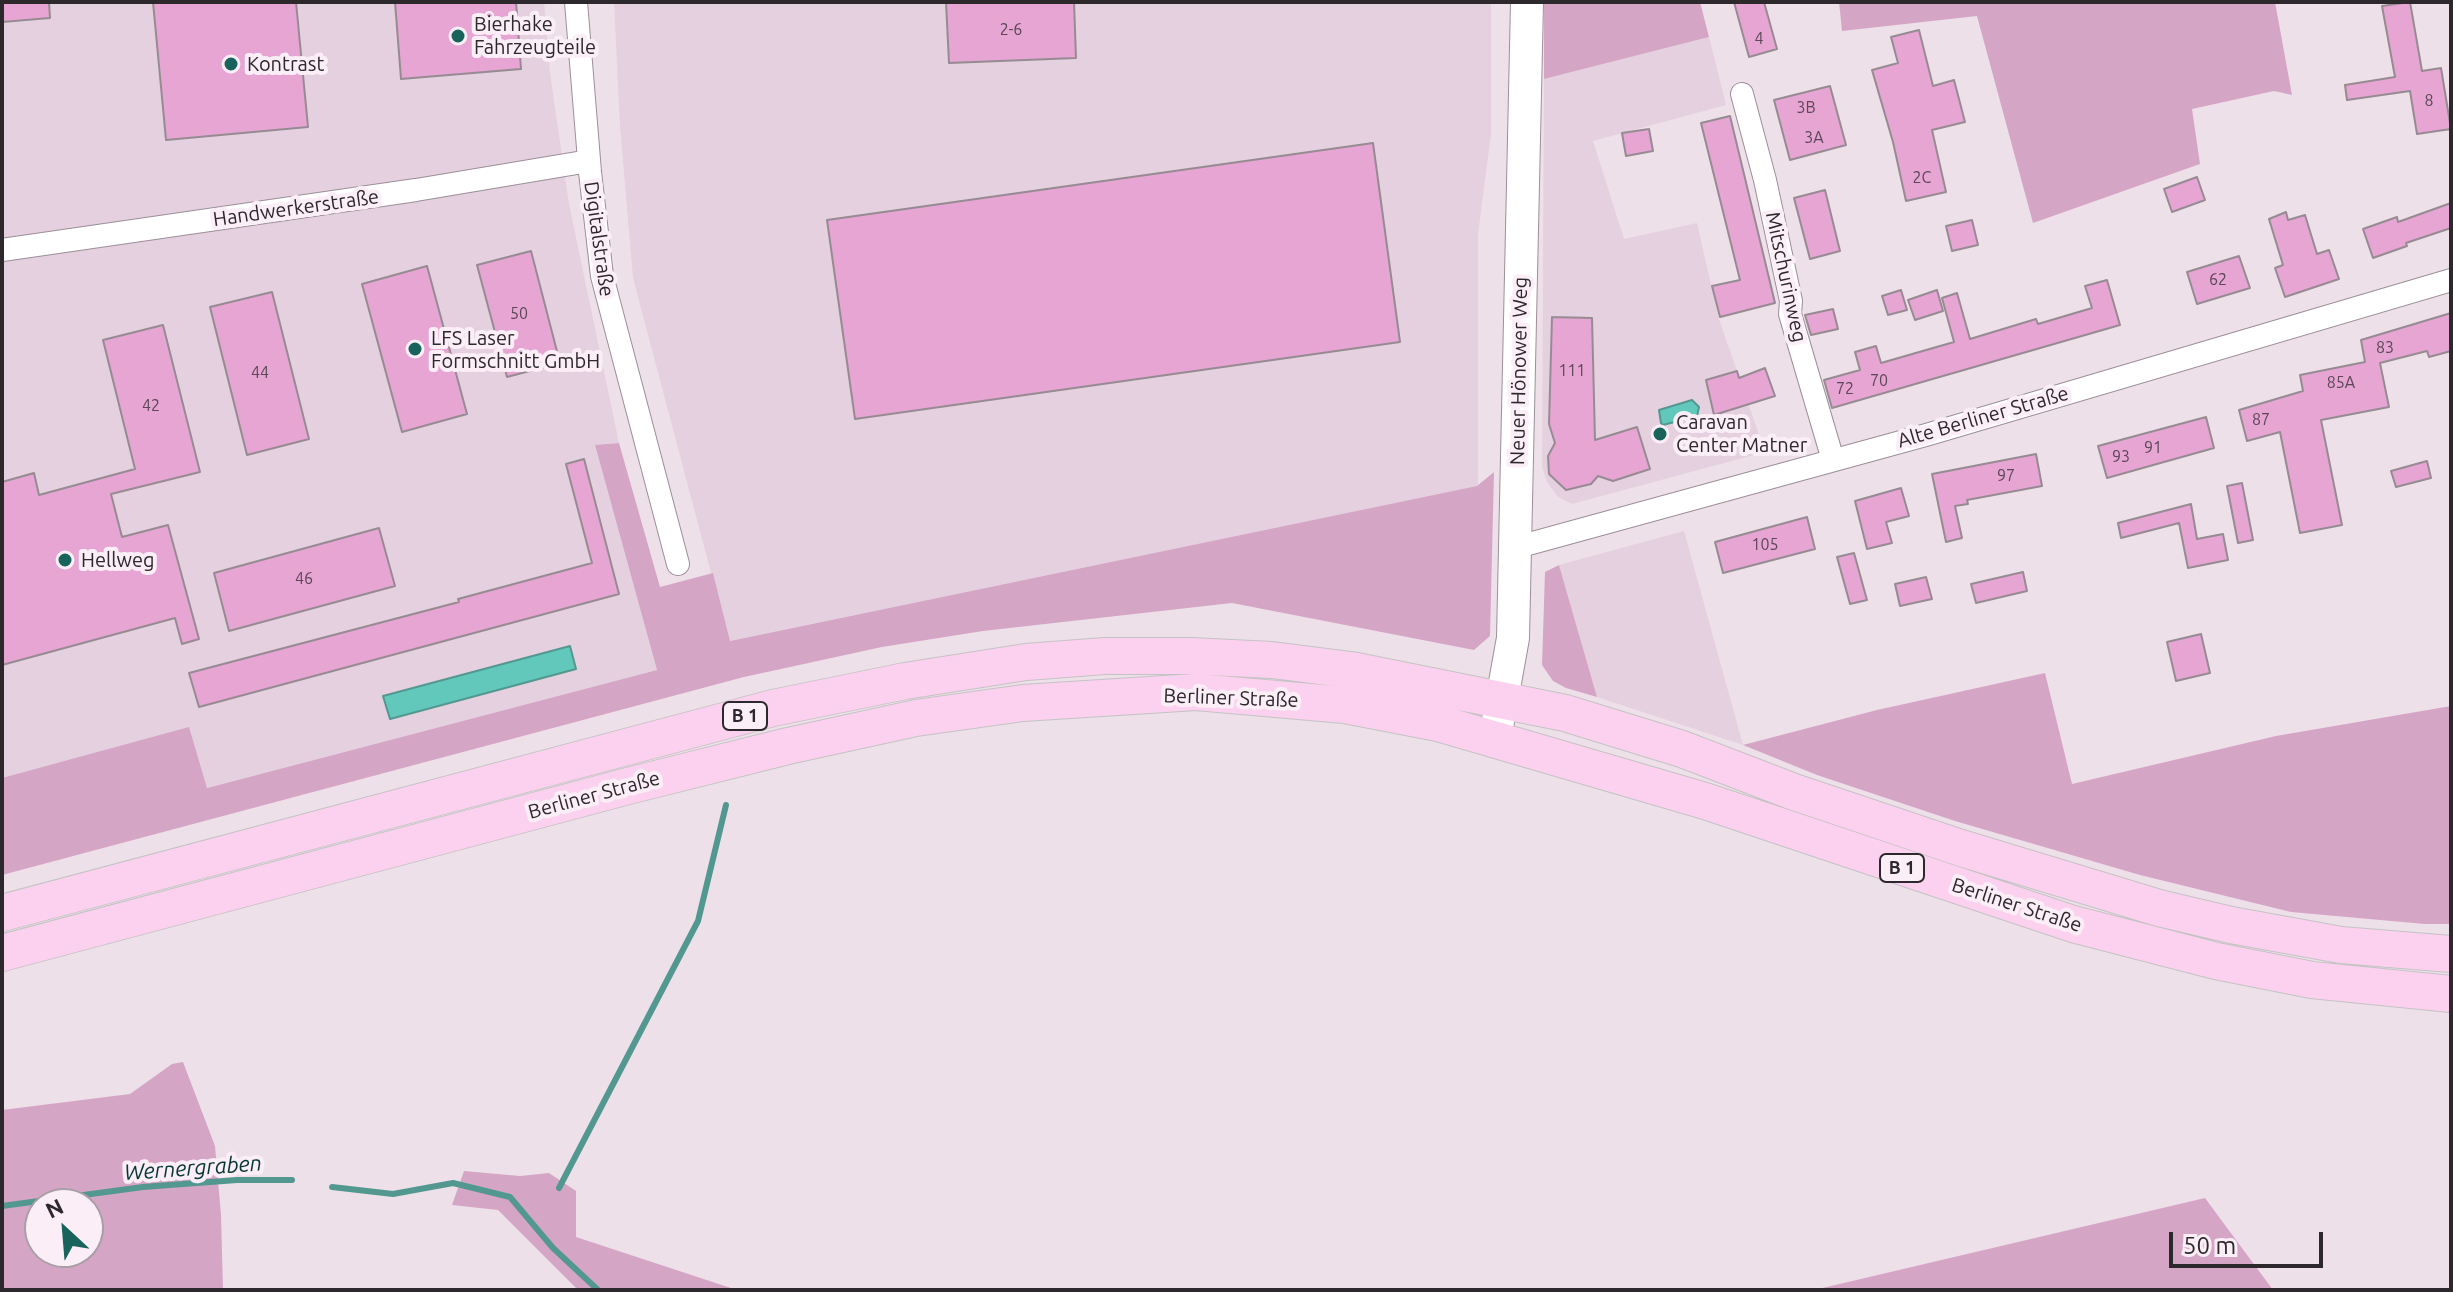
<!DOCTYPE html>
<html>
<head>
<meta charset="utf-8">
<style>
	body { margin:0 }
	#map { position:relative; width:2453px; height:1292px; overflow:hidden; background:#eee0e9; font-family:Ubuntu,sans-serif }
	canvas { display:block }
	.frame { position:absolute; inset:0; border:4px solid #2d282b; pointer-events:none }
	.north { position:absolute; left:24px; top:1188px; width:80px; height:80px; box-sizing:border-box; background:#fbeef7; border:2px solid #a99fa5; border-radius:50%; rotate:334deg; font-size:22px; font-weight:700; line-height:32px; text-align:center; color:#2d282b }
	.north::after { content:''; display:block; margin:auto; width:28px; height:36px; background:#18645c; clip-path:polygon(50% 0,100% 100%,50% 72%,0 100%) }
	.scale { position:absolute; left:2169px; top:1232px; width:154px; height:36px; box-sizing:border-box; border:4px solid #2d282b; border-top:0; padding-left:10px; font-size:24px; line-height:28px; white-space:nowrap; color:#2d282b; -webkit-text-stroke:6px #fbeef7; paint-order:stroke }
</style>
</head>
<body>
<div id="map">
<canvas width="2453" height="1292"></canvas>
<div class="frame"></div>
<div class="north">N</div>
<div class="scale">50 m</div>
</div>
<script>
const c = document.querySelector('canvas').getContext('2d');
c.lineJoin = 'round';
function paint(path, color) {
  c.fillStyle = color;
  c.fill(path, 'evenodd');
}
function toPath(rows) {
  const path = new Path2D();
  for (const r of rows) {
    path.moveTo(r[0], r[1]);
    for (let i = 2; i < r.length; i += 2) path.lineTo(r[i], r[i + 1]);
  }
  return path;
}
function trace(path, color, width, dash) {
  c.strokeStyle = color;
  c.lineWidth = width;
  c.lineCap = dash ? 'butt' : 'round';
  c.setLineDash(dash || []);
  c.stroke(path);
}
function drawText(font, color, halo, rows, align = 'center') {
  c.font = font + ' Ubuntu,sans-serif';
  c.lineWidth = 8;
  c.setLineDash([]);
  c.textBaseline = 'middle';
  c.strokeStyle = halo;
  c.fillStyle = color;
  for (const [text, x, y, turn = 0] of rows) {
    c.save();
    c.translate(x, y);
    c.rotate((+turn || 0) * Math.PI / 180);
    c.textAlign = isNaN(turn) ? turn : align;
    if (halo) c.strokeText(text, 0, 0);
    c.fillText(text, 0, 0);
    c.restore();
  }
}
const built = toPath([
	[2,2,544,2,550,73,569,204,619,443,595,445,657,670,206,788,189,728,2,778],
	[614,2,1491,2,1491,134,1478,234,1478,486,729,641,633,278,620,126],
	[1709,37,1726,105,1593,141,1624,239,1697,223,1719,319,1765,452,1572,504,1558,497,1547,482,1542,467,1544,79],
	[1684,531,1743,745,1597,697,1559,565]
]);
const green = toPath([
	[1544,2,1700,2,1709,37,1544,79],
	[1839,2,2275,2,2292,95,2274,91,2192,109,2200,164,2033,223,1977,16,1842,31],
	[619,443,660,587,713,573,730,641,1477,486,1494,472,1490,636,1474,650,1232,603,983,631,882,647,744,677,2,875,2,778,189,727,207,788,657,670,595,445],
	[1559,565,1597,697,1566,688,1553,681,1542,665,1545,572],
	[2045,673,2072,784,2276,736,2451,706,2451,924,2425,924,2291,912,2140,875,1955,821,1817,775,1743,745,1877,710],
	[183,1062,215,1146,221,1215,223,1290,2,1290,2,1110,130,1094,172,1064],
	[88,1204,88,1252,40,1252,40,1204],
	[464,1171,520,1176,549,1173,576,1191,576,1237,737,1290,578,1290,498,1210,452,1205],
	[2205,1198,2273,1290,1814,1290]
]);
const water = toPath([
	[1692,400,1699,407,1697,416,1663,425,1661,423,1659,410,1692,400],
	[570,646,576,669,390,719,383,696,570,646]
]);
const stream = toPath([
	[332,1187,393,1194,453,1183,510,1197,553,1248,598,1290],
	[559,1188,698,921,726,805],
	[2,1206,143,1187,237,1180,292,1180]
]);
const building = toPath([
	[2,2,49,2,50,18,2,22,2,2],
	[153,2,296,2,308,127,166,140,153,2],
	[395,2,516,2,521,69,401,79,395,2],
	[946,2,1074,2,1076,58,949,63,946,2],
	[1734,2,1764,2,1777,49,1749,57,1734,2],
	[2410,2,2422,71,2441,68,2451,129,2417,134,2410,91,2347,100,2345,85,2395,77,2382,6,2410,2],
	[1919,30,1933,86,1954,80,1965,122,1932,130,1946,192,1906,201,1893,142,1872,70,1898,63,1891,37,1919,30],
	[1830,86,1846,145,1790,160,1774,100,1830,86],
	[1730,116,1775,303,1720,317,1712,286,1740,280,1701,123,1730,116],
	[1649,129,1653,151,1626,156,1622,133,1649,129],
	[1373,143,1400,342,855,419,827,220,1373,143],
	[2197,177,2205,200,2172,212,2164,189,2197,177],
	[1825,190,1840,251,1810,259,1794,198,1825,190],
	[2451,203,2451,228,2406,243,2407,246,2373,258,2363,229,2397,217,2398,222,2451,203],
	[2286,212,2288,220,2305,215,2317,254,2329,250,2339,279,2285,297,2275,268,2283,265,2269,219,2286,212],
	[1972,220,1978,245,1952,251,1946,226,1972,220],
	[531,251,560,363,507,377,477,265,531,251],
	[2239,256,2250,288,2197,304,2187,272,2239,256],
	[427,266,467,414,402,432,362,284,427,266],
	[2107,280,2120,325,1832,408,1824,380,1860,370,1855,352,1876,346,1881,363,1954,342,1942,298,1957,293,1970,339,2036,319,2038,324,2092,308,2085,286,2107,280],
	[1901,290,1907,310,1888,315,1882,296,1901,290],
	[1937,290,1943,311,1915,320,1908,300,1937,290],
	[272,292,309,439,247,455,210,307,272,292],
	[1833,309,1838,329,1811,335,1805,315,1833,309],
	[2451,313,2451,351,2429,357,2427,351,2380,363,2389,407,2321,420,2342,525,2300,533,2280,432,2247,441,2239,410,2303,391,2300,375,2365,362,2361,340,2451,313],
	[1552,317,1592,318,1595,440,1637,427,1650,469,1613,481,1598,476,1591,484,1566,490,1549,474,1548,456,1555,443,1549,424,1552,317],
	[163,325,200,472,111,494,122,537,168,525,199,639,182,644,175,618,2,665,2,482,34,473,39,495,135,469,103,340,163,325],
	[1765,368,1775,396,1714,415,1706,380,1737,371,1739,378,1765,368],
	[2206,417,2214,448,2107,478,2098,446,2206,417],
	[2036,454,2042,486,1967,500,1968,504,1955,506,1962,538,1946,542,1932,474,2036,454],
	[584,459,619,594,199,707,189,673,459,602,458,599,592,563,566,464,584,459],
	[2427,461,2431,478,2396,487,2391,471,2427,461],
	[2242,483,2253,540,2238,543,2227,486,2242,483],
	[1901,488,1909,516,1886,522,1892,543,1867,549,1855,501,1901,488],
	[2191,504,2197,539,2223,534,2228,560,2188,568,2179,523,2121,538,2118,523,2191,504],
	[1807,517,1815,549,1723,573,1715,542,1807,517],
	[379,528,395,586,229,631,214,573,379,528],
	[1854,553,1867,600,1850,604,1837,557,1854,553],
	[2023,572,2027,591,1976,603,1971,584,2023,572],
	[1926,577,1932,599,1900,606,1895,584,1926,577],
	[2201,634,2210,673,2176,681,2167,642,2201,634]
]);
const minor = toPath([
	[576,2,590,172,602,276,678,564],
	[1742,94,1765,180,1791,301,1790,314,1833,460],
	[2,250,416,190,589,161],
	[1514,548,1926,435,2451,280]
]);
const secondary = toPath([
	[1495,738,1513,638,1527,2]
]);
const primary = toPath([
	[2,913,773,708,905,681,1026,662,1105,656,1191,656,1272,660,1351,670,1565,713,1682,749,1794,792,1961,848,2159,908,2231,925,2341,945,2451,954],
	[2,953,632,785,788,746,916,718,1023,703,1196,692,1345,705,1438,723,1705,801,2073,924,2216,961,2312,980,2451,994]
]);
const markers = [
	[458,36,8,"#18645c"],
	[231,64,8,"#18645c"],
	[415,349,8,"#18645c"],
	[1660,434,8,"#18645c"],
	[65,560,8,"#18645c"]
];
const numberNames = [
	["2-6",1011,30],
	["4",1759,39],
	["8",2429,101],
	["3B",1806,108],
	["3A",1814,138],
	["2C",1922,178],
	["62",2218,280],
	["50",519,314],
	["83",2385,348],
	["111",1572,371],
	["44",260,373],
	["70",1879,381],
	["85A",2341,383],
	["72",1845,389],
	["42",151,406],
	["87",2261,420],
	["91",2153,448],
	["93",2121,457],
	["97",2006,476],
	["105",1765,545],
	["46",304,579]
];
const shields = [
	[745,716,44],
	[1902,868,44]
];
const shieldNames = [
	["B 1",745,716],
	["B 1",1902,868]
];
const poiNames = [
	["Bierhake",474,24],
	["Fahrzeugteile",474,47],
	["Kontrast",247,64],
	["LFS Laser",431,338],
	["Formschnitt GmbH",431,361],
	["Caravan",1676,422],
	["Center Matner",1676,445],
	["Hellweg",81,560]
];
const streetNames = [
	["Handwerkerstraße",296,208,-8],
	["Digitalstraße",599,239,82],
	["Mitschurinweg",1786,277,78],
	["Neuer Hönower Weg",1519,371,-89],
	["Alte Berliner Straße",1983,417,-16],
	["Berliner Straße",1231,698,2],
	["Berliner Straße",594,795,-15],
	["Berliner Straße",2017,905,18]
];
const waterNames = [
	["Wernergraben",193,1168,-4]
];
paint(built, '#e4d0de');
paint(green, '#d5a5c6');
paint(water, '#62c8bc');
trace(water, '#529890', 2);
trace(stream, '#529890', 6);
paint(building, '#e6a5d3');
trace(building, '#978b93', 2);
trace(minor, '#9c8f98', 24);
trace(secondary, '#9c8f98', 34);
trace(primary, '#c4c3c4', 38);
trace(minor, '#fff', 22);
trace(secondary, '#fff', 32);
trace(primary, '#fcd1ef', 36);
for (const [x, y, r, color] of markers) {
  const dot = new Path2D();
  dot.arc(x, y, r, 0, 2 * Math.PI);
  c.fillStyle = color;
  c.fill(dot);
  trace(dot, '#fbeef7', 3);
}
drawText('16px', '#5b4755', null, numberNames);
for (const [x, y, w] of shields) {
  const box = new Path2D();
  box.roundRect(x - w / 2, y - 14, w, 28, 6);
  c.fillStyle = '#fbeef7';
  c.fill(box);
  trace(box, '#2d282b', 2);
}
drawText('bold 18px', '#2d282b', null, shieldNames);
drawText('20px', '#2d282b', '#fbeef7', poiNames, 'left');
drawText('20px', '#2d282b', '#fbeef7', streetNames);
drawText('italic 22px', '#063833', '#fbeef7', waterNames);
</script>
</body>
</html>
